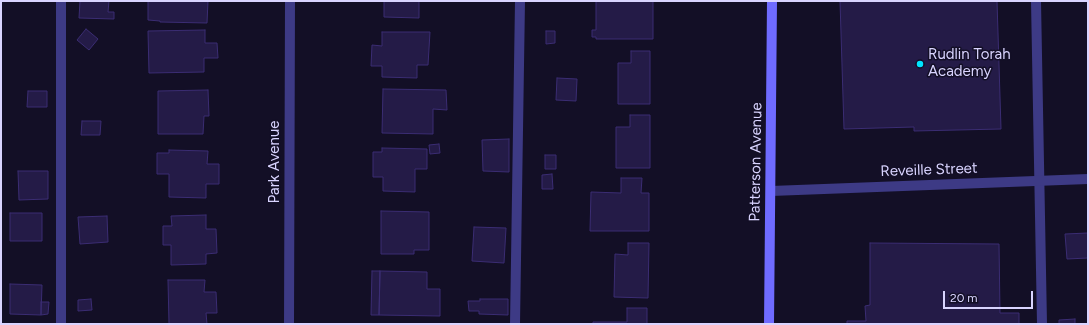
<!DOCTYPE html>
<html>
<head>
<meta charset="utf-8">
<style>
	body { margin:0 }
	#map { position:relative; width:1089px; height:325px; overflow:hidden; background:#130f26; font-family:Figtree,sans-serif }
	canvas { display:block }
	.frame { position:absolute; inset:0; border:2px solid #d9d4ff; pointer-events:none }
	.scale { position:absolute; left:943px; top:291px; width:90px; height:18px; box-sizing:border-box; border:2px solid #d9d4ff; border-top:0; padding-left:5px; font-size:12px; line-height:14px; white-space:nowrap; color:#d9d4ff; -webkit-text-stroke:3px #130f26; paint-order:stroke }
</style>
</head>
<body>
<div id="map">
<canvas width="1089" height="325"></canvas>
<div class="frame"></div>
<div class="scale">20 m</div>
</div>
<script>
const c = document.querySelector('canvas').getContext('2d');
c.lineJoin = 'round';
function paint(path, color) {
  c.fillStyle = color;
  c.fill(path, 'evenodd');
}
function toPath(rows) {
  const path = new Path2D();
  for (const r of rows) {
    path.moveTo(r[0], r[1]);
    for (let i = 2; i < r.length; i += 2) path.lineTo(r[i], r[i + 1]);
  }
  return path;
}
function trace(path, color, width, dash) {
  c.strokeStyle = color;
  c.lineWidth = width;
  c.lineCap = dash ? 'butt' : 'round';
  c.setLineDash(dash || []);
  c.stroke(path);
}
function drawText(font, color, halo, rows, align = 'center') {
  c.font = font + ' Figtree,sans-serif';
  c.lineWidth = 3;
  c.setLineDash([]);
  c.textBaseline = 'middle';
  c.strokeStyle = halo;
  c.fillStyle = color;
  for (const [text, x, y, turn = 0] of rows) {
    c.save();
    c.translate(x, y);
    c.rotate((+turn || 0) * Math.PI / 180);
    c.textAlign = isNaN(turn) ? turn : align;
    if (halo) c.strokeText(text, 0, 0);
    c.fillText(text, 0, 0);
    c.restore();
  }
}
const building = toPath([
	[80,1,109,1,108,12,114,12,114,19,79,18,80,1],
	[148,1,208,1,207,23,160,22,160,21,148,20,148,1],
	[384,1,419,1,419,18,384,17,384,1],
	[596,1,653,1,653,39,596,39,596,37,592,37,592,30,596,30,596,1],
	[840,1,997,1,1001,129,914,131,914,127,844,129,840,1],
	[86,29,98,39,89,50,77,40,86,29],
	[205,30,205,43,217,43,218,58,204,58,204,72,149,73,148,31,205,30],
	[546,31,555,31,555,43,546,44,546,31],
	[382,32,430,32,428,65,417,65,417,78,382,77,382,66,371,66,372,45,382,46,382,32],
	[631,51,650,51,650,104,618,104,618,63,631,63,631,51],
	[557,78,577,79,576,101,556,100,557,78],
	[383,89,446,90,447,110,433,109,433,134,382,133,383,89],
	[208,90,209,116,204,116,203,134,158,134,158,91,208,90],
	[28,91,47,91,47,107,27,107,28,91],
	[630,115,650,115,650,168,616,168,616,127,630,127,630,115],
	[82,121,101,121,100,135,81,135,82,121],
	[509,139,509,172,483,171,482,140,509,139],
	[439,144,440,153,430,154,429,145,439,144],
	[382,148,427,149,427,169,415,169,415,192,383,191,383,177,373,177,373,152,382,152,382,148],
	[169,150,208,151,207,164,219,164,219,184,206,184,206,198,169,197,169,174,157,174,157,153,169,153,169,150],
	[545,155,556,155,556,169,545,169,545,155],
	[18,171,48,171,48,199,19,200,18,171],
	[552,174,553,189,542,189,542,175,552,174],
	[621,178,642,178,641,193,649,193,649,231,590,231,591,192,621,193,621,178],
	[381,211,429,212,429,250,414,250,414,254,381,254,381,211],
	[10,213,42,213,42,241,10,241,10,213],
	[206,215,206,229,216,229,217,253,206,254,206,264,171,265,171,245,163,245,163,226,172,226,171,216,206,215],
	[107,216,108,242,80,244,78,217,107,216],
	[474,227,506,228,504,263,472,261,474,227],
	[1088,233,1088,258,1067,259,1065,234,1088,233],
	[628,243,649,243,648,298,614,297,615,254,628,255,628,243],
	[870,243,999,244,1000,313,1019,313,1019,324,847,324,847,321,866,321,865,306,870,305,870,243],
	[372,271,380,271,379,315,371,315,372,271],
	[380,271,427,272,427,289,440,289,440,316,379,315,380,271],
	[168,280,205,280,204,292,216,292,217,313,206,313,207,324,169,324,168,280],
	[10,284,42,285,41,315,10,314,10,284],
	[91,299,92,310,78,311,78,300,91,299],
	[480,299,508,299,508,315,479,314,479,311,469,311,468,301,480,301,480,299],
	[41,302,49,302,48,314,41,315,41,302],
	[627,308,647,308,647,324,593,324,593,322,627,322,627,308],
	[1075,319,1075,324,1059,324,1059,320,1075,319]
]);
const service = toPath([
	[61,1,61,324],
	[1036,1,1042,324],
	[515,324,520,1]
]);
const minor = toPath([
	[771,191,1088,179],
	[289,324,290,1]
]);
const secondary = toPath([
	[769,324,772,1]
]);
const markers = [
	[920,64,4,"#00e5ff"]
];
const poiNames = [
	["Rudlin Torah",928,55],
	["Academy",928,72]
];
const streetNames = [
	["Park Avenue",275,162,-90],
	["Patterson Avenue",756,162,-89],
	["Reveille Street",929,170,-2]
];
paint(building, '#241b47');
trace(building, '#3b2d73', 1);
trace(service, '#3d3a85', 10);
trace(minor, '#3d3a85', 10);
trace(secondary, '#6f6bff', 10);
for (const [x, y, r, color] of markers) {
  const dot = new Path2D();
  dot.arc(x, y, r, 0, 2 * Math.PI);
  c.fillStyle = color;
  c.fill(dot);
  trace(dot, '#130f26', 1.5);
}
drawText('15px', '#d9d4ff', '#130f26', poiNames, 'left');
drawText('15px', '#d9d4ff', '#130f26', streetNames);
</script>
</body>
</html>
